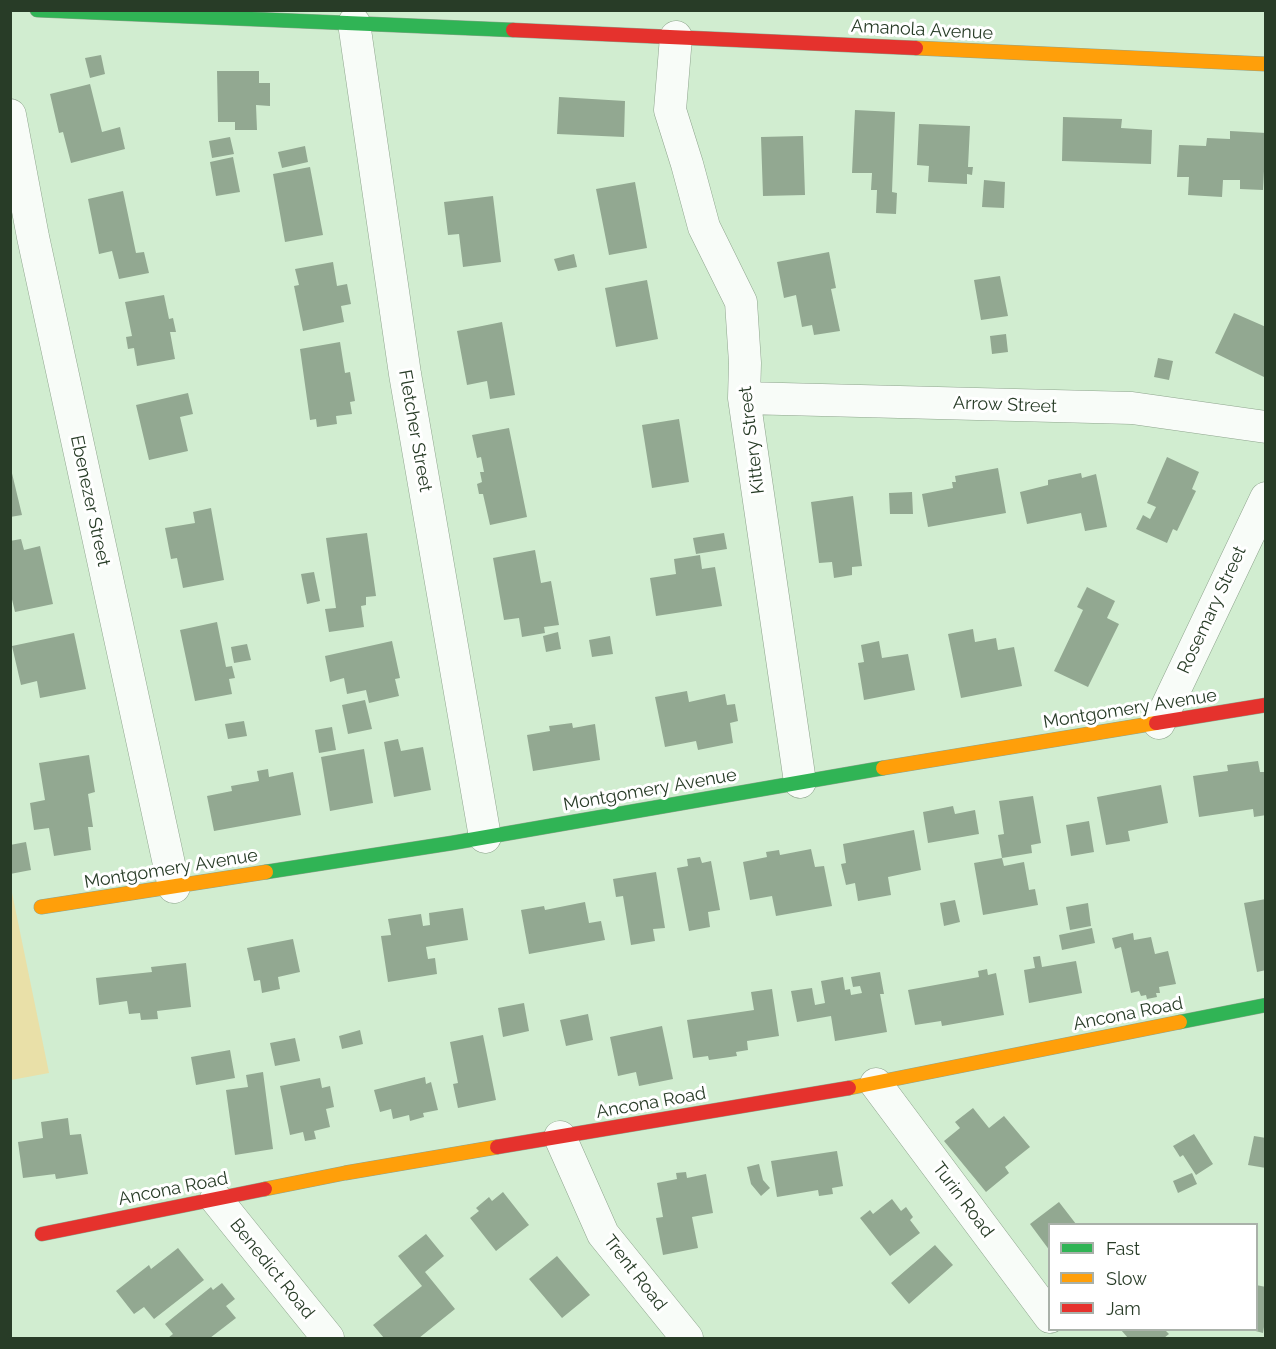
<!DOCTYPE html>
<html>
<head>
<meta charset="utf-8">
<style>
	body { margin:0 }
	#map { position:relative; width:1276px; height:1349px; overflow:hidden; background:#d1edd0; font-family:Raleway,sans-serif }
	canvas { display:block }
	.frame { position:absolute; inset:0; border:12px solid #283c27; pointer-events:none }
	.legend { position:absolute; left:1048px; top:1223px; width:210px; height:108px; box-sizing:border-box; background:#fff; border:2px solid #a9b1a9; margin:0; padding:8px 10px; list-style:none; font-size:18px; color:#283c27 }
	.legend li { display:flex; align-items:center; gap:12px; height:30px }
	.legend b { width:30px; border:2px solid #a9b1a9 }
</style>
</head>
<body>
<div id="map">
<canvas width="1276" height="1349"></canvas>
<div class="frame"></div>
<ul class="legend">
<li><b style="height:8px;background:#30b455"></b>Fast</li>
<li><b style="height:8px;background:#ff9f0a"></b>Slow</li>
<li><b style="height:8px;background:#e5322d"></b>Jam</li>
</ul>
</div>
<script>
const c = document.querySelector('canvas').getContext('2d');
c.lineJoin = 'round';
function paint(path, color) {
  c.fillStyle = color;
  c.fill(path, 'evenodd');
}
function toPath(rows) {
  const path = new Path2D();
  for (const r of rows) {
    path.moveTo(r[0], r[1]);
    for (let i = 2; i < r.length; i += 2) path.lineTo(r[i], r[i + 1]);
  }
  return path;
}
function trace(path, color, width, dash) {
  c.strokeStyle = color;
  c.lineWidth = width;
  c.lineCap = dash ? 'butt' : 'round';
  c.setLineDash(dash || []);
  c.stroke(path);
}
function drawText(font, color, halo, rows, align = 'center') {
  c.font = font + ' Raleway,sans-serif';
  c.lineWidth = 6;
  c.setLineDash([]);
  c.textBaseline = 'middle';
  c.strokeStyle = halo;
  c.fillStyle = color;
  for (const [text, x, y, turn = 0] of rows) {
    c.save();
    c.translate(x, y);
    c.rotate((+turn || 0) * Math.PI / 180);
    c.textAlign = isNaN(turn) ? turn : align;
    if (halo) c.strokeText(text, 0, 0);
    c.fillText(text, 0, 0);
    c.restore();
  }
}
const green = toPath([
	[11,888,49,1073,11,1080,10,1080]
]);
const building = toPath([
	[101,55,105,74,90,78,85,58],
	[217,71,259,71,259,83,270,83,270,106,256,105,257,130,235,130,235,122,218,122],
	[90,84,102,132,120,127,125,149,71,163,63,132,59,133,50,94],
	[559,97,625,101,624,137,557,134],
	[855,110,895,112,892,192,897,193,896,214,876,213,877,190,871,190,872,173,852,173],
	[1063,117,1122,119,1121,128,1152,130,1151,164,1062,161],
	[919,124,970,126,968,167,973,167,972,175,967,174,967,184,928,182,929,166,917,165],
	[1230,131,1266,133,1263,190,1240,189,1240,180,1223,180,1222,197,1188,195,1189,177,1177,177,1179,145,1206,146,1207,138,1230,139],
	[803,136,805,195,763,196,761,137],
	[230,137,234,154,212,158,209,141],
	[305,146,308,162,282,168,278,152],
	[233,157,240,192,216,196,210,162],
	[310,167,323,235,285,242,273,174],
	[984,180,1005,182,1004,208,982,207],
	[635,182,647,248,609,255,596,189],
	[123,191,136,253,144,252,149,273,119,279,112,251,99,254,88,199],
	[493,196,501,262,463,267,459,234,448,235,444,202],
	[829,252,836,288,831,289,840,331,814,335,812,325,802,327,796,295,784,298,777,262],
	[574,254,577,267,558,271,554,259],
	[333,262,337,286,347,284,351,304,341,306,344,322,303,331,294,286,299,285,295,269],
	[1000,276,1008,316,981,320,974,280],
	[647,280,658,339,616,347,605,288],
	[164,295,169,319,173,318,176,332,170,332,175,359,137,366,134,348,128,349,126,337,132,336,125,302],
	[1234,313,1266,327,1266,374,1264,377,1215,353],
	[502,322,515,395,490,399,487,381,467,385,457,331],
	[1006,334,1008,352,992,354,990,336],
	[340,342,345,373,350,372,355,401,350,402,352,414,336,416,337,424,317,427,316,419,310,420,300,349],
	[1158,358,1173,361,1169,380,1154,377],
	[188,393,193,414,180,417,188,451,149,460,136,405],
	[679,419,689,482,652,488,642,425],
	[509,428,527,517,490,525,483,494,479,494,477,484,482,482,480,472,484,472,481,457,477,458,472,435],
	[1167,457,1199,472,1192,489,1196,491,1177,531,1173,529,1167,543,1136,529,1143,515,1150,519,1156,507,1147,503],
	[10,465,22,515,10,517],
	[998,468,1006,513,928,527,922,494,953,488,952,482,956,482,955,476],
	[1081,473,1082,478,1096,474,1107,527,1085,531,1081,513,1027,524,1020,492,1048,485,1048,480],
	[912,492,913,514,890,514,889,493],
	[853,496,862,566,852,567,852,575,834,578,832,562,819,563,811,502],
	[211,508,224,580,183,588,177,558,171,559,165,528,195,523,193,512],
	[367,533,376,596,366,597,366,605,361,606,364,627,329,632,325,609,336,608,326,538],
	[724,533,727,549,696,554,693,538],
	[21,539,24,550,40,546,53,604,15,612,10,591,10,541],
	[535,550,541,583,551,581,559,625,544,627,545,633,522,637,519,618,504,620,493,558],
	[700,555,702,569,715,567,722,606,656,616,650,578,676,574,674,559],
	[314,572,320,601,307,604,301,574],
	[1087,587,1115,601,1107,618,1119,624,1088,687,1054,671,1083,610,1077,607],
	[217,622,226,667,232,666,235,678,229,679,232,694,195,701,180,630],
	[973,629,975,642,996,638,998,650,1014,647,1022,686,961,698,948,634],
	[558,632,561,649,546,652,543,636],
	[74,633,86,689,40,698,37,681,21,685,12,646],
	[610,636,613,654,592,657,589,640],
	[392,641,400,678,395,679,399,696,369,703,366,690,347,694,344,678,330,682,325,656],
	[879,641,882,658,908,654,915,690,864,700,858,663,864,662,861,645],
	[247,644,251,660,234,663,231,647],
	[687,691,689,702,725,694,727,705,735,704,738,721,730,723,733,743,698,750,696,741,665,747,655,697],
	[365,700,372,729,348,734,342,705],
	[244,721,247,736,228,739,225,724],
	[572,723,573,728,595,724,600,760,533,771,527,735,550,731,549,726],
	[332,727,336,750,319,753,315,730],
	[398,739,401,751,423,747,431,790,394,797,384,742],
	[364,749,373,803,330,811,321,757],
	[89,755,95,792,88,794,93,827,88,827,91,850,54,856,49,828,34,830,30,803,45,800,39,763],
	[1258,761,1260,772,1266,772,1266,815,1254,817,1253,809,1199,817,1193,776,1228,771,1227,765],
	[268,769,269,777,293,772,301,815,214,831,207,796,232,791,231,786,259,781,257,771],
	[1161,785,1168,823,1128,831,1130,841,1106,845,1097,797],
	[1033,796,1041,843,1031,845,1032,853,1002,858,998,835,1004,834,999,801],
	[953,806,955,814,975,810,979,834,928,843,923,812],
	[1089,821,1094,852,1071,856,1066,825],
	[914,830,921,870,888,877,891,895,858,901,855,883,846,885,841,864,846,863,843,844],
	[26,842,31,870,10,874,10,845],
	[811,849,815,867,824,866,832,906,776,916,772,896,750,900,743,862,767,857,766,852,779,850,780,855],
	[700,857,702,863,711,861,720,910,708,912,710,927,689,931,677,868,688,866,687,859],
	[1002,858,1004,866,1024,862,1029,890,1035,889,1038,905,983,915,974,863],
	[656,872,665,928,653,929,655,941,631,945,623,896,616,897,613,879],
	[1266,899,1266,970,1257,972,1244,903],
	[955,900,960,922,944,926,940,903],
	[585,902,589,923,601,921,605,940,529,954,521,910,544,906,545,910],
	[1088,903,1091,926,1070,930,1066,907],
	[463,908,468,940,426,947,428,959,435,958,437,974,388,982,381,936,391,935,388,919,421,914,423,926,430,925,429,913],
	[1092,928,1095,943,1062,950,1059,935],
	[1133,933,1134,940,1151,937,1155,954,1168,951,1176,984,1159,987,1160,993,1156,993,1157,997,1147,999,1146,995,1141,996,1139,991,1131,993,1121,947,1115,949,1112,938],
	[293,939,300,972,278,977,280,989,262,993,260,980,254,981,247,948],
	[1040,956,1042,967,1076,961,1082,993,1029,1003,1024,970,1035,968,1033,957],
	[186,963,191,1007,157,1011,158,1019,141,1020,140,1013,129,1014,127,1001,99,1005,96,978,152,972,151,967],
	[987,969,988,975,996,973,1004,1015,942,1026,941,1021,915,1025,908,990,979,977,978,971],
	[880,972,884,994,880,994,887,1032,835,1041,831,1016,797,1022,791,991,812,988,815,1005,825,1003,821,981,843,977,845,990,850,989,851,995,862,993,860,986,853,987,851,977],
	[772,989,779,1036,747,1041,748,1050,736,1052,737,1056,709,1060,708,1056,693,1058,687,1020,754,1010,751,992],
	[524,1003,529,1031,503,1037,498,1008],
	[588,1014,593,1040,566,1046,560,1020],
	[662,1026,673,1079,639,1086,636,1072,618,1076,610,1037],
	[360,1030,363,1044,342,1049,339,1036],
	[483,1035,496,1100,458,1108,453,1084,458,1083,450,1042],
	[295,1038,300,1061,275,1066,270,1043],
	[230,1050,235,1078,196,1085,191,1057],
	[263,1072,273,1149,235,1155,226,1090,248,1087,246,1075],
	[425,1077,426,1084,431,1082,438,1110,423,1113,424,1117,410,1121,409,1115,393,1119,391,1109,380,1112,374,1090],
	[320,1078,322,1088,330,1086,334,1107,326,1109,330,1127,314,1131,316,1139,305,1141,303,1132,290,1135,280,1086],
	[973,1108,989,1128,1004,1116,1030,1147,1005,1167,1009,1173,986,1192,944,1141,960,1128,955,1122],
	[68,1118,70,1135,81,1134,88,1174,56,1179,55,1174,23,1178,18,1142,43,1138,41,1122],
	[1194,1134,1213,1164,1196,1175,1183,1155,1180,1157,1173,1146],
	[1254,1136,1266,1138,1266,1168,1248,1165],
	[837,1151,843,1186,832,1188,833,1194,819,1196,818,1190,777,1197,771,1161],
	[759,1164,763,1180,770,1188,761,1196,751,1184,747,1167],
	[686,1172,687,1178,706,1174,713,1213,692,1217,698,1248,663,1255,656,1218,663,1217,657,1183,677,1179,676,1173],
	[1192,1173,1197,1184,1178,1193,1173,1181],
	[503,1192,529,1225,496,1251,470,1218,479,1211,476,1208,489,1197,492,1201],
	[892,1199,901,1211,906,1207,913,1217,910,1220,920,1233,890,1256,860,1218,870,1210,873,1214],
	[1059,1202,1076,1224,1050,1224,1050,1251,1030,1224],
	[426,1234,444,1256,425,1272,455,1309,419,1338,384,1338,373,1325,422,1286,398,1256],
	[935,1245,953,1265,909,1304,891,1283],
	[178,1248,204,1280,154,1319,144,1307,134,1314,116,1291,149,1265,151,1269],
	[557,1256,590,1295,562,1318,529,1279],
	[222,1283,235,1299,226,1306,236,1318,210,1338,168,1338,173,1334,165,1324,211,1287,213,1290],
	[1256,1285,1266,1287,1266,1328,1264,1327,1263,1333,1252,1330,1256,1330],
	[1121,1330,1165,1330,1169,1334,1164,1338,1128,1338]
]);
const street = toPath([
	[354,23,405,374,485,837],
	[676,37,670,110,687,164,704,227,741,302,745,363,744,398,800,782],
	[10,115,33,237,174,887],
	[744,398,1132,408,1266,427],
	[1159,723,1266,498],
	[876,1084,1050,1317],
	[560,1137,603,1234,687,1338],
	[216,1199,328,1338]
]);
const fast = toPath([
	[37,10,513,30],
	[266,872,452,843,883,768],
	[1180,1022,1266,1005]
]);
const slow = toPath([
	[916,48,1266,64],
	[883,768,1156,723],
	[41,907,266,872],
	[849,1088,1180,1022],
	[265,1189,345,1173,497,1147]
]);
const jam = toPath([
	[513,30,916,48],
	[1156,723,1266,705],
	[497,1147,849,1088],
	[42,1234,265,1189]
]);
const streetNames = [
	["Amanola Avenue",922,30,3],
	["Arrow Street",1005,405,2],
	["Fletcher Street",415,431,80],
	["Kittery Street",752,440,-97],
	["Ebenezer Street",90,501,78],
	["Rosemary Street",1212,610,-65],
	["Montgomery Avenue",1130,709,-9],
	["Montgomery Avenue",650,790,-10],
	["Montgomery Avenue",171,869,-9],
	["Ancona Road",1128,1014,-11],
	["Ancona Road",651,1103,-10],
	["Ancona Road",173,1189,-11],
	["Turin Road",963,1200,53],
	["Benedict Road",272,1269,51],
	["Trent Road",635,1273,52]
];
paint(green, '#e9e0a8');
paint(building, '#92a891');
trace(street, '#8ea48d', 33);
trace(fast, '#8ea48d', 15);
trace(slow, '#8ea48d', 15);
trace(jam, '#8ea48d', 15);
trace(street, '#f8fcf8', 32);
trace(fast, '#30b455', 14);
trace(slow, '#ff9f0a', 14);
trace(jam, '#e5322d', 14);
drawText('18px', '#283c27', '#fff', streetNames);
</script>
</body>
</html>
